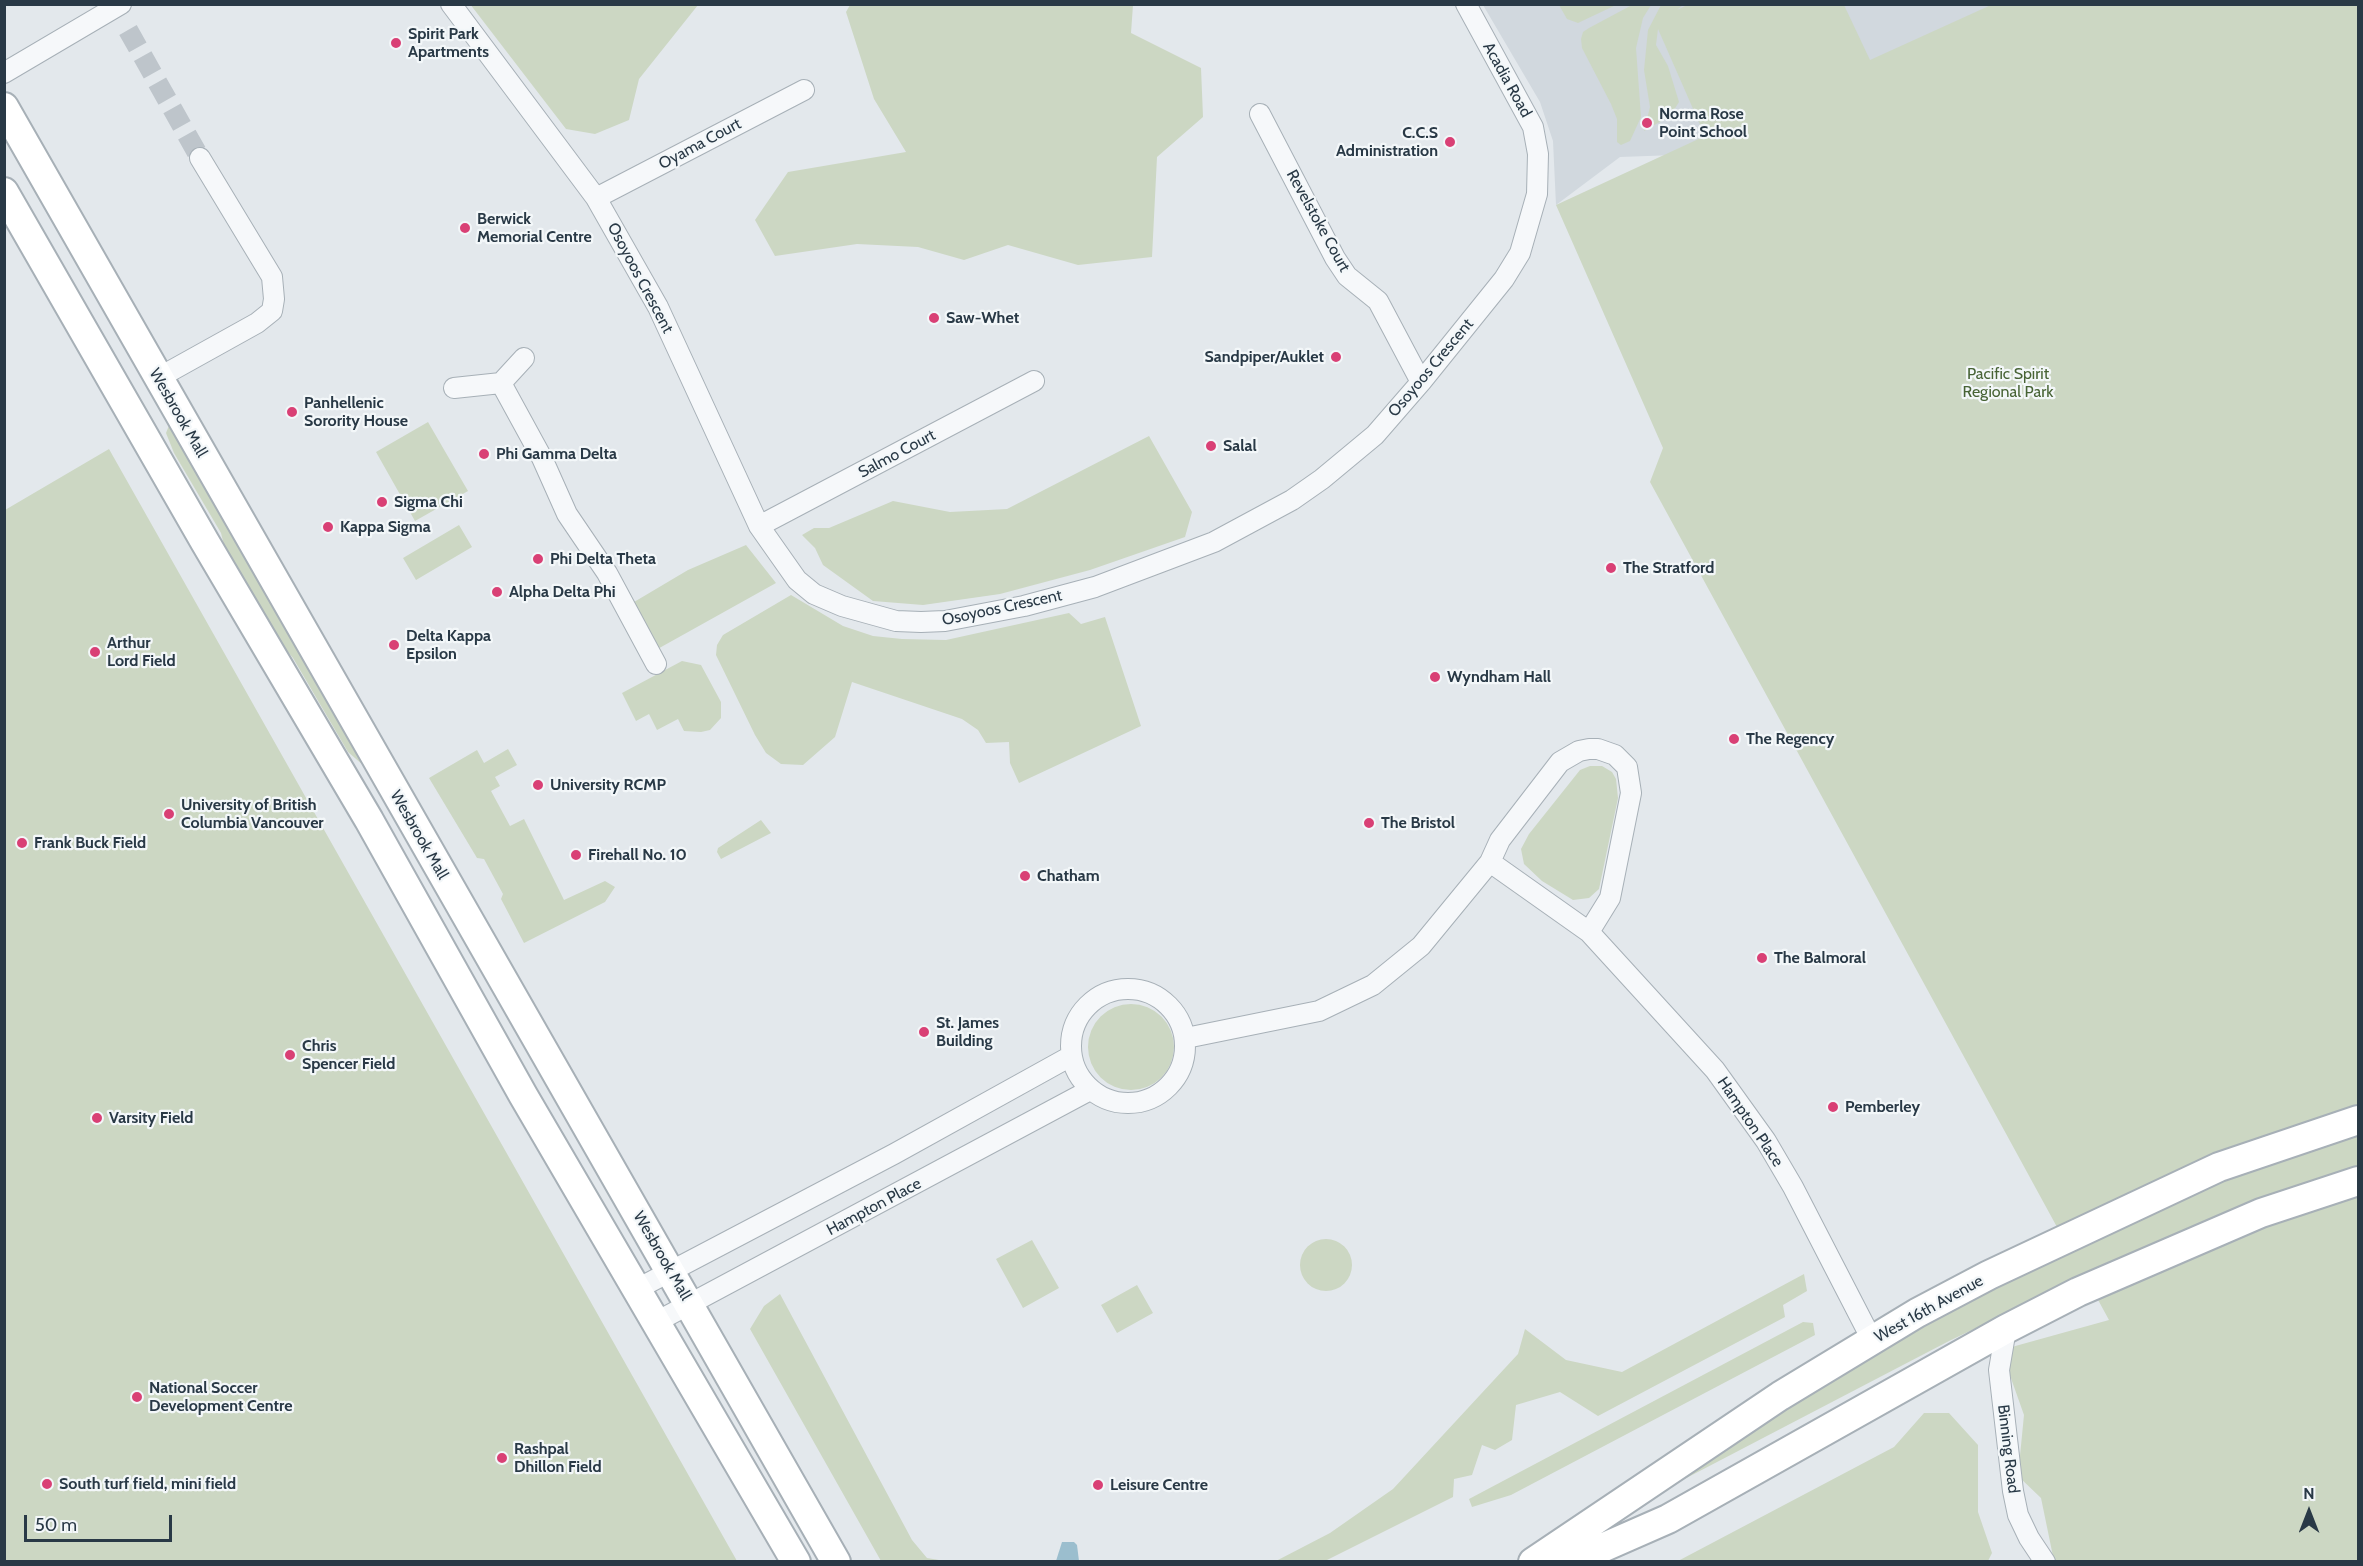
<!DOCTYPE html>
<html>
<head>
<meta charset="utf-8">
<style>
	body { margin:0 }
	#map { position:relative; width:2363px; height:1566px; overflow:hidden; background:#e3e8ec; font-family:Cabin,sans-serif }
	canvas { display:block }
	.frame { position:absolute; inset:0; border:6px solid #293946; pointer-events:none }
	.north { position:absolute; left:2279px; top:1482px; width:60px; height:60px; -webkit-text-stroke:4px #f3f7f9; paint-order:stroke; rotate:0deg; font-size:16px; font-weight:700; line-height:24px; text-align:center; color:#293946 }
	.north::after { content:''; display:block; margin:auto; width:21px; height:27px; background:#293946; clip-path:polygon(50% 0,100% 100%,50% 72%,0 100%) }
	.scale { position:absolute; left:24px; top:1515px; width:148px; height:27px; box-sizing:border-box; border:3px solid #293946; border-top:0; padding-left:8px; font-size:18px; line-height:21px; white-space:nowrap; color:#293946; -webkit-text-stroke:4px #f3f7f9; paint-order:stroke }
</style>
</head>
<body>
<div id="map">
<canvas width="2363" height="1566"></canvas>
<div class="frame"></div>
<div class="north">N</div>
<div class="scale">50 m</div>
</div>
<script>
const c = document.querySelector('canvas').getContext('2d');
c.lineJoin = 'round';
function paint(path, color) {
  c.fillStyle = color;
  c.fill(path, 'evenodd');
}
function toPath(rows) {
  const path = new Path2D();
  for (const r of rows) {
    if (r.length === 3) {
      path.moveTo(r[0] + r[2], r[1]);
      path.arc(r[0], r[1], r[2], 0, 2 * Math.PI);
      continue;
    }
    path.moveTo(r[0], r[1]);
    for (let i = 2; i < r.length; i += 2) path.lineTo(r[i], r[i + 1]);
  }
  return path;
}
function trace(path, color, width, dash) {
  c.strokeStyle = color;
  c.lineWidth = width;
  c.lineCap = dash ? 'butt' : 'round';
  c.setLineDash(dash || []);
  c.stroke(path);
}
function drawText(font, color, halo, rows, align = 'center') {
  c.font = font + ' Cabin,sans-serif';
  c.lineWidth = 4.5;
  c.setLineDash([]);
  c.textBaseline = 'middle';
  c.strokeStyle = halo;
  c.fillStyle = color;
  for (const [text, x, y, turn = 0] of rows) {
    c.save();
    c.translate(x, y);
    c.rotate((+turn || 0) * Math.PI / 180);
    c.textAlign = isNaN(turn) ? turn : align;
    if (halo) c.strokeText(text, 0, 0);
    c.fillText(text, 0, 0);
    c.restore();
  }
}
const built = toPath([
	[1483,5,2006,5,1675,155,1620,157,1556,205,1553,141,1540,102]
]);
const green = toPath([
	[470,4,698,4,698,5,639,79,629,120,595,134,566,129],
	[1689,4,1844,5,1870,60,1991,5,2358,5,2358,1561,2054,1561,2041,1498,2018,1476,2024,1415,2001,1350,2109,1320,2085,1276,1949,1341,1648,1498,1689,1468,1959,1304,2069,1249,1650,482,1663,448,1556,205,1705,136,1658,29,1656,45,1668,66,1679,102,1670,116,1644,131,1650,107,1644,70,1648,30,1661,5,1683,5,1677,10],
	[850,5,1133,5,1131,33,1201,68,1203,117,1157,157,1152,257,1078,265,1008,245,964,260,918,247,857,244,775,256,755,220,788,172,906,152,874,99,846,12],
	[1559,5,1616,5,1578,23,1567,19],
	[1632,5,1651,5,1643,18,1636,48,1641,117,1630,141,1621,145,1617,142,1617,119,1611,104,1582,48,1581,39,1583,32,1589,28],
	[428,422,468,491,415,521,376,452],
	[170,423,372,768,363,765,348,752,293,658,259,618,230,569,221,533,174,453,166,433],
	[1149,436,1192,512,1185,537,1090,570,1000,594,923,605,873,601,823,565,815,548,802,535,814,528,829,528,893,501,950,512,1007,509],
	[109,449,737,1561,5,1561,5,510],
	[459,525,472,547,416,580,403,558],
	[746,545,776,583,654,651,629,605,688,570],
	[791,595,843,626,873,636,902,639,946,640,1069,613,1081,624,1105,617,1141,726,1019,783,1010,763,1009,742,986,743,978,730,962,719,852,682,835,737,803,765,781,764,766,753,755,735,716,655,717,645,723,635],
	[682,661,701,665,721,702,721,718,710,730,701,732,684,731,678,719,657,730,649,714,636,721,622,693],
	[508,749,517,765,495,777,500,786,491,791,510,826,524,819,564,900,605,881,615,887,605,902,524,943,501,899,503,894,484,859,477,858,429,778,477,750,484,763],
	[1590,766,1602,766,1612,772,1616,779,1618,798,1599,889,1589,898,1573,900,1542,881,1524,864,1521,849,1529,834,1580,770],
	[761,820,771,833,721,859,717,852,718,848],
	[1131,1047,43],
	[1326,1265,26],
	[1032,1240,1059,1288,1023,1308,996,1259],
	[1804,1274,1807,1291,1783,1305,1785,1317,1598,1416,1560,1392,1516,1405,1512,1440,1495,1450,1482,1445,1472,1475,1454,1479,1453,1497,1325,1561,1276,1561,1330,1533,1393,1489,1518,1354,1525,1329,1566,1360,1622,1372],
	[1137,1285,1153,1313,1117,1333,1101,1305],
	[780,1294,912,1540,927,1558,945,1561,881,1561,750,1329,764,1306],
	[1803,1322,1813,1323,1815,1335,1511,1495,1472,1507,1469,1499],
	[1924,1413,1949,1413,1978,1445,1978,1512,1992,1553,1988,1561,1678,1561,1894,1447]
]);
const water = toPath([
	[1062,1542,1074,1542,1077,1545,1079,1561,1056,1561]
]);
const minorTunnel = toPath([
	[128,30,200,158]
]);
const minor = toPath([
	[451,4,596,198,658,307,759,526,797,580,814,594,842,606,896,621,921,622,945,621,1024,606,1095,587,1214,542,1292,500,1322,479,1375,435,1421,382,1504,279,1520,253,1537,194,1538,154,1533,127,1466,4],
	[4,73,121,4],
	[1260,114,1335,258,1347,276,1378,301,1421,382],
	[596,198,804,90],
	[158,378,257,323,272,311,274,299,272,277,200,158],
	[501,383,524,358],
	[454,388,501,383,542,458,567,514,607,573,656,664],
	[759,526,1034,381],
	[1490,862,1500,840,1560,762,1579,751,1589,749,1598,749,1615,755,1627,767,1631,793,1610,898,1589,932],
	[1128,1046,57],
	[1186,1038,1319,1011,1373,985,1421,946,1490,862,1589,932,1715,1070,1766,1141,1793,1187,1872,1340],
	[637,1289,894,1154,1071,1056],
	[656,1322,1090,1090],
	[2006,1329,1999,1370,2013,1491,2018,1515,2029,1538,2045,1562]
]);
const secondary = toPath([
	[4,107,836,1562],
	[4,192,205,542,369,820,523,1095,796,1562],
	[1533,1562,1780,1396,1917,1313,1989,1275,2219,1167,2358,1120],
	[1570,1562,1668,1519,2006,1329,2078,1292,2261,1213,2358,1181]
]);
const markers = [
	[396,43,6,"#d94075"],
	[1647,123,6,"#d94075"],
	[1450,142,6,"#d94075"],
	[465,228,6,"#d94075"],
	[934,318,6,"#d94075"],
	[1336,357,6,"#d94075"],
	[292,412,6,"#d94075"],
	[1211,446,6,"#d94075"],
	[484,454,6,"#d94075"],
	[382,502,6,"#d94075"],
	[328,527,6,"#d94075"],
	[538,559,6,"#d94075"],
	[1611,568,6,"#d94075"],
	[497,592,6,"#d94075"],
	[394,645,6,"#d94075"],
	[95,652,6,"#d94075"],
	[1435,677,6,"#d94075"],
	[1734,739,6,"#d94075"],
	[538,785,6,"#d94075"],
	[169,814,6,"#d94075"],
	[1369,823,6,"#d94075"],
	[22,843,6,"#d94075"],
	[576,855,6,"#d94075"],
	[1025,876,6,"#d94075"],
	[1762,958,6,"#d94075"],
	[924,1032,6,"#d94075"],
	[290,1055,6,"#d94075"],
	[1833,1107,6,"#d94075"],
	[97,1118,6,"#d94075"],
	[137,1397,6,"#d94075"],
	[502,1458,6,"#d94075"],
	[47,1484,6,"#d94075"],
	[1098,1485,6,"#d94075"]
];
const poiNames = [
	["Spirit Park",408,34],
	["Apartments",408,52],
	["Norma Rose",1659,114],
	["Point School",1659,132],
	["C.C.S",1438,133,"right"],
	["Administration",1438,151,"right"],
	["Berwick",477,219],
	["Memorial Centre",477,237],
	["Saw-Whet",946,318],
	["Sandpiper/Auklet",1324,357,"right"],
	["Panhellenic",304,403],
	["Sorority House",304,421],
	["Salal",1223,446],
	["Phi Gamma Delta",496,454],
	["Sigma Chi",394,502],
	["Kappa Sigma",340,527],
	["Phi Delta Theta",550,559],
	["The Stratford",1623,568],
	["Alpha Delta Phi",509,592],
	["Delta Kappa",406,636],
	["Epsilon",406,654],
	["Arthur",107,643],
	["Lord Field",107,661],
	["Wyndham Hall",1447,677],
	["The Regency",1746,739],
	["University RCMP",550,785],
	["University of British",181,805],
	["Columbia Vancouver",181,823],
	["The Bristol",1381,823],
	["Frank Buck Field",34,843],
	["Firehall No. 10",588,855],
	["Chatham",1037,876],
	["The Balmoral",1774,958],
	["St. James",936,1023],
	["Building",936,1041],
	["Chris",302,1046],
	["Spencer Field",302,1064],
	["Pemberley",1845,1107],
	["Varsity Field",109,1118],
	["National Soccer",149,1388],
	["Development Centre",149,1406],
	["Rashpal",514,1449],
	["Dhillon Field",514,1467],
	["South turf field, mini field",59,1484],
	["Leisure Centre",1110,1485]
];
const streetNames = [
	["Acadia Road",1507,80,61],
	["Oyama Court",700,144,-28],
	["Revelstoke Court",1318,221,61],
	["Osoyoos Crescent",640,278,62],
	["Osoyoos Crescent",1431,368,-50],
	["Wesbrook Mall",178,413,60],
	["Salmo Court",897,454,-28],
	["Osoyoos Crescent",1002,608,-12],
	["Wesbrook Mall",419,835,60],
	["Hampton Place",1750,1122,56],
	["Hampton Place",874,1207,-28],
	["Wesbrook Mall",662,1256,60],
	["West 16th Avenue",1929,1309,-29],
	["Binning Road",2008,1449,83]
];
const parkNames = [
	["Pacific Spirit",2008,374],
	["Regional Park",2008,392]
];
paint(built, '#d1d8de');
paint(green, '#ccd7c3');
paint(water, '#9bbece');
trace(minorTunnel, '#bec5cb', 20, [20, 10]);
trace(minor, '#a7b0b7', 22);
trace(secondary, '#a7b0b7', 32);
trace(minor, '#f6f8fa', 20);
trace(secondary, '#fff', 28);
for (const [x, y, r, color] of markers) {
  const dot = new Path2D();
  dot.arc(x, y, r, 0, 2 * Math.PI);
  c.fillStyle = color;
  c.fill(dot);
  trace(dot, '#f3f7f9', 2);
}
drawText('bold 16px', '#293946', '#f3f7f9', poiNames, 'left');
drawText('16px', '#293946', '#f3f7f9', streetNames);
drawText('16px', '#476335', '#f3f7f9', parkNames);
</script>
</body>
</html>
